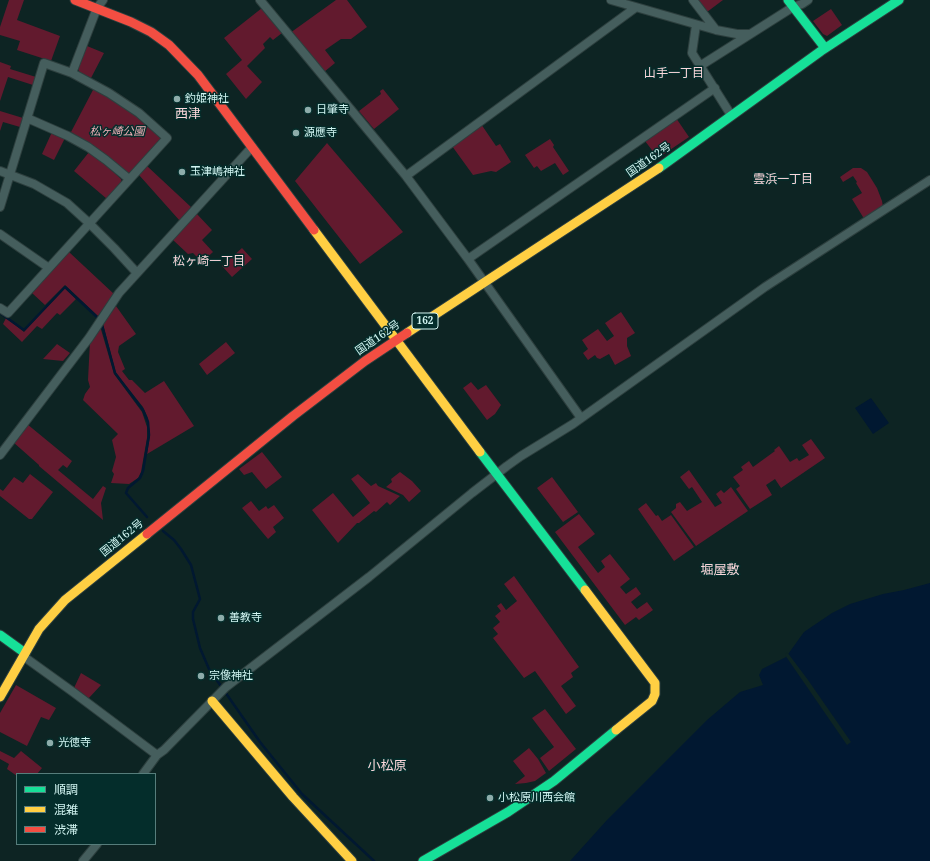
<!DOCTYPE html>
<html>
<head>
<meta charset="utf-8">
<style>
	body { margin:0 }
	#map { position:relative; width:930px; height:861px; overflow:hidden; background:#0d2423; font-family:"Noto Serif","Noto Sans JP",serif }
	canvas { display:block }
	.legend { position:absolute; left:16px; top:773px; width:140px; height:72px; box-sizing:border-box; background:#042d2b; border:1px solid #567d7b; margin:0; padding:5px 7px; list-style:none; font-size:12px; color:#d2f5f2 }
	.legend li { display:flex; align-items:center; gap:8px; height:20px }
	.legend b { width:20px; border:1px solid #567d7b }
</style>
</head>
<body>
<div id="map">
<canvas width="930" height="861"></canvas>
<ul class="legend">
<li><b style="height:5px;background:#16e098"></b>順調</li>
<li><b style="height:5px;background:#ffcf43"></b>混雑</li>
<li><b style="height:5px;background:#f24e42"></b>渋滞</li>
</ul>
</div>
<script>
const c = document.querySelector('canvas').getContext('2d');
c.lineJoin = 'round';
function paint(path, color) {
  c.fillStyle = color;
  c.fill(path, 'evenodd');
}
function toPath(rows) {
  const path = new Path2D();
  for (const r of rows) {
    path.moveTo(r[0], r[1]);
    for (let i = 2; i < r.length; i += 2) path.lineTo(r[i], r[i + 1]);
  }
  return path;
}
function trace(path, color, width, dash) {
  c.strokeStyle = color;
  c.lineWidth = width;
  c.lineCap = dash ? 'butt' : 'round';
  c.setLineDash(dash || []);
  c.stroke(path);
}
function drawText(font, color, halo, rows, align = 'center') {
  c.font = font + ' "Noto Serif","Noto Sans JP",serif';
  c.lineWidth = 3;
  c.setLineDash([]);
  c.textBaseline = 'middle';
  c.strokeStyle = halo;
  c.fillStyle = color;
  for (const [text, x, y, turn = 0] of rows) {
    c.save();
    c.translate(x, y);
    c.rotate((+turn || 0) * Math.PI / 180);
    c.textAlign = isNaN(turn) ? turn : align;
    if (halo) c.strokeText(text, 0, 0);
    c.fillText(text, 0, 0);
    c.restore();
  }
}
const green = toPath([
	[9,0,24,0,17,20,60,36,51,61,17,50,20,41,0,35,0,27],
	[336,0,347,0,367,27,351,39,341,39,325,50,335,63,324,72,290,33],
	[698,0,723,0,707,12],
	[262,8,282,33,273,40,270,37,263,44,265,48,247,66,262,82,246,99,226,74,242,60,224,38],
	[831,9,842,25,827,36,823,34,813,21],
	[87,46,104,53,91,78,80,73,78,69],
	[0,62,11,66,10,69,36,77,33,85,8,77,0,101],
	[94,88,137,116,160,136,160,140,130,173,127,173,98,150,71,132],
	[383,89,399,109,374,129,359,111,381,94,380,91],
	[0,111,23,118,20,127,3,122,0,131],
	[676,118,689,137,658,158,645,141],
	[481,124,496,146,500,144,511,162,496,172,491,171,473,175,452,146],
	[52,132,65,138,54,160,42,154],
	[550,139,554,145,553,147,569,171,563,175,555,163,541,171,537,166,534,168,525,155],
	[327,143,403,232,360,264,295,181],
	[89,152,106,165,121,179,122,183,107,199,74,171],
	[147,166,191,207,180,221,139,175],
	[853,168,861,168,867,172,877,188,882,201,883,207,865,218,863,217,852,199,862,193,856,183,857,182,853,176,843,182,840,177],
	[196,213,212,230,202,240,213,252,202,262,193,253,188,254,173,240],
	[242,248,252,259,232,277,222,266],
	[69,252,114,294,98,316,65,285,45,305,32,293],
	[65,288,76,299,60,315,57,313,42,329,37,326,22,342,3,324,6,318,24,332],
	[116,306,136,334,119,346,118,352,125,369,122,371,129,380,132,380,145,393,164,381,194,426,147,454,150,436,148,418,143,407,116,373,103,324],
	[621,312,635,333,627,338,627,346,631,356,615,365,609,354,600,359,597,358,595,355,588,360,583,353,588,349,582,340,598,329,607,341,614,336,605,323],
	[100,326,114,374,142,412,147,427,147,438,141,472,138,478,129,484,111,483,114,474,112,471,116,457,112,440,118,434,83,400,85,394,90,387,88,380,90,341],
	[226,342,235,353,207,375,199,364],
	[57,344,70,353,63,361,43,359],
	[471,382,478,390,486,385,501,405,495,414,487,420,463,388],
	[27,424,72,461,67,468,63,465,58,470,93,499,103,486,106,488,101,503,103,520,39,466,39,465,13,442],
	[811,439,825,458,781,488,775,479,766,485,772,495,750,509,736,489,740,486,733,477,743,470,741,467,749,461,753,467,775,451,774,450,779,446,790,462,797,458,799,461,809,455,802,445],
	[262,452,282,477,266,489,252,472,244,475,239,469],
	[689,470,715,507,722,503,716,494,721,490,724,493,731,487,748,511,696,546,671,512,676,508,676,504,680,502,687,511,702,502,692,487,689,489,680,477],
	[400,472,412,481,421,491,409,502,403,495,386,487,392,482,391,479],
	[30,474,53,492,32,519,29,519,0,496,0,489,3,491,14,477,23,483],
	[358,474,371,486,376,483,378,486,400,496,390,505,387,502,376,512,374,511,359,523,357,523,338,543,312,510,333,493,353,517,370,503,351,479],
	[552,477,578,512,563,522,537,488],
	[251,501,259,511,266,506,268,509,274,505,284,518,273,527,276,532,268,539,242,508],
	[646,503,656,516,658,515,662,521,671,515,694,547,674,561,638,509],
	[579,514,595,534,578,547,598,573,605,567,601,561,610,554,630,579,620,587,626,594,636,587,641,594,631,602,637,609,647,602,653,610,639,620,636,617,625,625,555,532],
	[514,576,579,667,571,673,573,677,561,686,576,706,566,714,535,671,524,678,493,638,498,634,493,628,500,622,495,616,501,611,497,606,501,603,506,610,517,601,504,584],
	[81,673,101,685,88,699,74,688],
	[16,685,56,708,49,720,41,717,27,746,0,732,0,713],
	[545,709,576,749,549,771,540,758,554,747,532,718],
	[529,748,538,759,546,773,535,781,526,783,515,784,525,776,513,761],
	[0,751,14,758,21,751,42,768,37,774,17,774,17,776,7,769,9,764,0,759]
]);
const water = toPath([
	[871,398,889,423,873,434,855,408],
	[930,583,930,861,570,861,607,820,707,720,740,692,763,685,759,675,762,669,786,657,804,632,832,613,850,604,883,594,904,590]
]);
const pier = toPath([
	[787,652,808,680,851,742,847,745,785,655]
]);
const stream = toPath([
	[0,313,24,330,65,287,98,318],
	[102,325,115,373,143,410,148,422,149,435,143,471,140,478,128,488,126,493,147,517],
	[163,531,174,540,181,549,191,565,200,599,193,612,193,619,200,648,209,669,260,742,302,794,374,861]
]);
const street = toPath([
	[260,0,406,176,468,259,581,418],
	[611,0,716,30,737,34,750,34],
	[693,0,716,30],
	[696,25,692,53,731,115],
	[700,66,793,7,802,4,808,0],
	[72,73,97,8,103,0],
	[27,118,68,136,88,147,106,160,129,179],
	[0,171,34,184,67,203,89,223,114,248,137,273],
	[406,176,635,8],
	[0,207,44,63,72,73,109,93,139,113,167,138,8,313,0,308],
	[0,234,49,268],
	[468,259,715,88],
	[0,455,89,338,119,293,252,147],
	[23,656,73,692,157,755],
	[143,774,157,755,164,750,226,687,369,577,472,493,507,466,521,456,573,424,765,287,930,180],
	[83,861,97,844]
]);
const fast = toPath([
	[788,0,825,48],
	[659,168,821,51,899,0],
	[480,452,585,590],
	[0,635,25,653],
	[423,861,508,812,554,781,616,730]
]);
const slow = toPath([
	[314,230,480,452],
	[407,333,659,168],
	[585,590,655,683,655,694,652,701,616,730],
	[0,697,39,629,65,600,147,534],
	[212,701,293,797,352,861]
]);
const jam = toPath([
	[75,0,131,22,151,32,169,45,198,75,314,230],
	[147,534,293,416,365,361,407,333]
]);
const markers = [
	[177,99,4,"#8dacaa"],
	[308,110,4,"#8dacaa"],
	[296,133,4,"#8dacaa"],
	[182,172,4,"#8dacaa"],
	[221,618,4,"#8dacaa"],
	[201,676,4,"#8dacaa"],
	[50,743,4,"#8dacaa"],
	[490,798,4,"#8dacaa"]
];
const shields = [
	[425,321,26]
];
const shieldNames = [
	["162",425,321]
];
const poiNames = [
	["釣姫神社",185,99],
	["日肇寺",316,110],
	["源應寺",304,133],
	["玉津嶋神社",190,172],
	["善教寺",229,618],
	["宗像神社",209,676],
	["光徳寺",58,743],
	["小松原川西会館",498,798]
];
const parkNames = [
	["松ヶ崎公園",117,132]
];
const streetNames = [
	["国道162号",649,160,-35],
	["国道162号",378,338,-35],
	["国道162号",122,538,-39]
];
const neighbourhoodNames = [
	["山手一丁目",674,74],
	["雲浜一丁目",783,180],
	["松ヶ崎一丁目",209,262]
];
const quarterNames = [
	["西津",188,114],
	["堀屋敷",720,570],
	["小松原",387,766]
];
paint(green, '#621a2e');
paint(water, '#011831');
paint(pier, '#0d2423');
trace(stream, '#011831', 2.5);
trace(street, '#2d3f3e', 10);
trace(fast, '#2d3f3e', 11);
trace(slow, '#2d3f3e', 11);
trace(jam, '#2d3f3e', 11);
trace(street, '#455e5d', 8);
trace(fast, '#16e098', 9);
trace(slow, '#ffcf43', 9);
trace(jam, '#f24e42', 9);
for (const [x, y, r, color] of markers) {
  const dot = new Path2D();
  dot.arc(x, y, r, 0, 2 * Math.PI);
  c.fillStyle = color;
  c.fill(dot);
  trace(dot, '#042d2b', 1.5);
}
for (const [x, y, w] of shields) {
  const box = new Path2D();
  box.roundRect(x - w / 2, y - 8, w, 16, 3);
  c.fillStyle = '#042d2b';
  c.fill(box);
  trace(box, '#d2f5f2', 1);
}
drawText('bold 10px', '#d2f5f2', null, shieldNames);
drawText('11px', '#d2f5f2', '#042d2b', poiNames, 'left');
drawText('italic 11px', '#f0afb7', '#042d2b', parkNames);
drawText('11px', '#d2f5f2', '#042d2b', streetNames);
drawText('12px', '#fbd7db', '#042d2b', neighbourhoodNames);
drawText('13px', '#fbd7db', '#042d2b', quarterNames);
</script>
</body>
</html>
